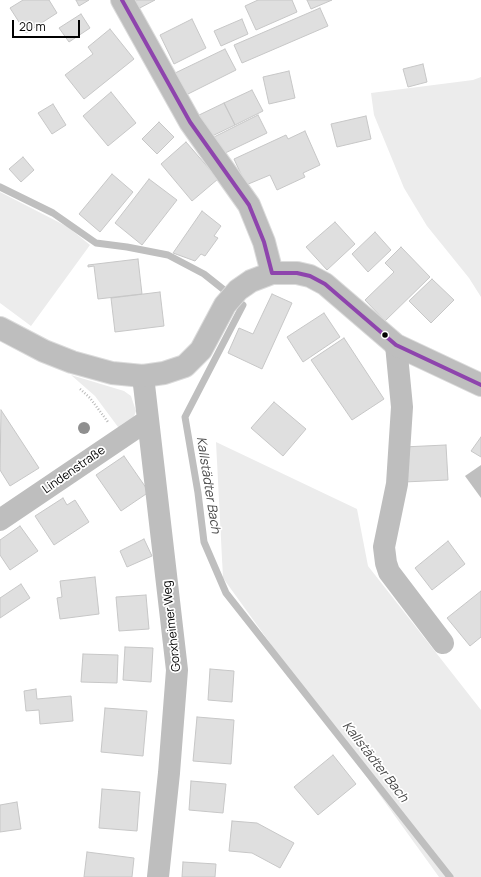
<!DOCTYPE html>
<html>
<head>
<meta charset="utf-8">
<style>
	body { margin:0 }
	#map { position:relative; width:481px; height:877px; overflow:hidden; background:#fff; font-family:Manrope,sans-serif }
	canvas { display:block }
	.scale { position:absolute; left:12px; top:20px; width:68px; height:18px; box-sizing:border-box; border:2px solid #000; border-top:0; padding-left:5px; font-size:12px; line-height:14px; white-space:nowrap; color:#000; -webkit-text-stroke:3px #fff; paint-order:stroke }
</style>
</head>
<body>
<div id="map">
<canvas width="481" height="877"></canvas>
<div class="scale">20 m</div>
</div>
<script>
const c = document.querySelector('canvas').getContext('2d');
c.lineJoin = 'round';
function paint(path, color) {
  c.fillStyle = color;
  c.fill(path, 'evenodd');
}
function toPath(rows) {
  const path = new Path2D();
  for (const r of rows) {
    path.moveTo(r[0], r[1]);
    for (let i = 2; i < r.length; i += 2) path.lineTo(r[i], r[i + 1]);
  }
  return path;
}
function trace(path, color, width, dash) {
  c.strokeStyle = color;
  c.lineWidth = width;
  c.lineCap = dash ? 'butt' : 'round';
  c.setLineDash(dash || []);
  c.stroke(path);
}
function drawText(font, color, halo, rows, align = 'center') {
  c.font = font + ' Manrope,sans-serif';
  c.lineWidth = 3.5;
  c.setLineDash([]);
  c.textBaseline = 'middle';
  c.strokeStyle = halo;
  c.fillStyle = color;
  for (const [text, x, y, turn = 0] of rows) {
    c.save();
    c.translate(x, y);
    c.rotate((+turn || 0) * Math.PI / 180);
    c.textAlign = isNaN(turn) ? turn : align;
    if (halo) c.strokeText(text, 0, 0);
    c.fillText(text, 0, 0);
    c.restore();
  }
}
const green = toPath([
	[481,77,481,297,469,278,427,226,404,188,374,115,371,93,473,80],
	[0,192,68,227,90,245,31,326,0,303],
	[71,375,124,391,131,396,136,411,132,422,121,431,95,396],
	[216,442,357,509,368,566,481,710,481,877,439,877,223,578]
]);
const water = toPath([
	[481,465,481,498,465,476]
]);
const stream = toPath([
	[0,187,53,213,96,243,127,247,168,255,204,274,243,305,185,417,198,493,204,542,226,593,450,877]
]);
const building = toPath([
	[23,0,49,0,57,13,26,33,10,8,23,0],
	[76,0,89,0,79,6,76,0],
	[131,0,155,0,136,10,131,0],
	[258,0,292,0,297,12,256,30,245,6,258,0],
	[307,0,332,0,311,9,307,0],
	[320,8,328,26,242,63,234,45,320,8],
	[81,14,90,28,69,42,59,28,81,14],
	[192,19,206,48,174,64,160,35,192,19],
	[242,19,248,34,221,46,214,31,242,19],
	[110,29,134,59,84,99,65,75,93,54,88,47,110,29],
	[225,49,236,70,182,97,171,75,225,49],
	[423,64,427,82,408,87,403,69,423,64],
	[289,71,295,98,269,104,263,77,289,71],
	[252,90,263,111,235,125,224,103,252,90],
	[111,92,136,123,108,146,83,116,111,92],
	[224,103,235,125,208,138,197,116,224,103],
	[53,104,66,125,52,134,38,113,53,104],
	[258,115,267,133,221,155,212,138,258,115],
	[366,116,371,139,337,147,331,124,366,116],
	[159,122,174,137,157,154,142,139,159,122],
	[305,131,320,165,303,173,305,177,277,190,270,175,246,185,234,159,286,135,288,139,305,131],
	[186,142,218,179,192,201,161,164,186,142],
	[23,157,34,170,21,182,9,169,23,157],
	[112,174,133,192,100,232,79,214,112,174],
	[149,179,177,200,142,245,115,223,149,179],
	[202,211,221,226,214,236,218,238,205,256,201,254,195,261,173,253,202,211],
	[335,222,355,244,327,270,306,247,335,222],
	[375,232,391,250,368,272,352,254,375,232],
	[401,247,430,277,385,321,365,300,394,272,385,263,401,247],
	[138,259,142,294,98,299,94,266,88,267,88,265,138,259],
	[432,279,454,300,431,323,409,301,432,279],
	[160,292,164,326,115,332,111,298,160,292],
	[272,294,292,303,262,369,228,353,239,328,253,334,272,294],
	[324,313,340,337,303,362,287,337,324,313],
	[344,338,384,399,352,420,311,360,344,338],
	[274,402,306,429,283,456,251,428,274,402],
	[1,410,39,468,10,486,0,470,1,410],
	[481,437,481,457,471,451,481,437],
	[446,445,448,480,404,482,403,447,446,445],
	[124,456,149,492,121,511,96,475,124,456],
	[63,498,67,505,75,500,89,522,54,545,35,516,63,498],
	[20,526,38,551,10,570,0,555,0,540,20,526],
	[144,539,152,556,127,567,120,551,144,539],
	[448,541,465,564,432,590,415,568,448,541],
	[95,577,99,614,60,619,57,598,62,597,60,581,95,577],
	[21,584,30,598,0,618,0,598,21,584],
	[481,591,481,637,470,646,447,618,481,591],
	[146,595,149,629,119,631,116,597,146,595],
	[125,647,153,648,151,682,123,680,125,647],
	[83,654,118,655,117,683,81,682,83,654],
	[210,669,234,671,232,702,208,700,210,669],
	[36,689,37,699,71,696,73,721,40,724,39,710,26,711,24,691,36,689],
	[105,708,147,711,143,756,101,752,105,708],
	[197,717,234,720,231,764,193,761,197,717],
	[333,755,356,784,318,815,294,787,333,755],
	[191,781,226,784,223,813,189,810,191,781],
	[102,789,140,792,137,831,99,828,102,789],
	[17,802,21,829,0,832,0,805,17,802],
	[232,821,257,823,294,843,280,868,252,853,229,851,232,821],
	[87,852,134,858,132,877,84,877,87,852],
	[183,862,216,864,215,877,182,877,183,862]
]);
const path = toPath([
	[80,389,90,398,108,422]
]);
const minor = toPath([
	[396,345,402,407,397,484,384,547,386,563,389,572,443,643],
	[143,376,177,670,169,773,158,877],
	[0,520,148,420]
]);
const major = toPath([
	[122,0,190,122,249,205,264,242,272,273],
	[0,328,44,351,72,362,112,373,143,376,164,373,185,366,201,350,225,305,238,290,251,281,272,273,297,273,310,276,325,284,396,345,481,385]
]);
const bus1 = toPath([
	[122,0,190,122,249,205,264,242,272,273],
	[272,273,297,273,310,276,325,284,396,345,481,385]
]);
const trees = [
	[84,428]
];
const markers = [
	[385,335,3.5,"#000"]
];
const streetNames = [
	["Lindenstraße",74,470,-35],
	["Gorxheimer Weg",172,626,-96]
];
const waterNames = [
	["Kallstädter Bach",208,485,81],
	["Kallstädter Bach",375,762,52]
];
paint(green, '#ececec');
paint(water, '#bfbfbf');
trace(stream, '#bfbfbf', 7);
paint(building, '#dfdfdf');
trace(building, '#c7c7c7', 1);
trace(major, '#dbdbdb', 24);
trace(path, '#b9b9b9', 2.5, [1, 2]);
trace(minor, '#bebebe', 22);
trace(major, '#bebebe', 22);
trace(bus1, '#8e44ad', 4);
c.fillStyle = '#8f8f8f';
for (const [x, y] of trees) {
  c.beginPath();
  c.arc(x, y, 6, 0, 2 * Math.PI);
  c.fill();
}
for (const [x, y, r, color] of markers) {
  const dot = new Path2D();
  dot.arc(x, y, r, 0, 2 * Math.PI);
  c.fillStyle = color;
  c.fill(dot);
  trace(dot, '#fff', 1.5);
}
drawText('12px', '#000', '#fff', streetNames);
drawText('italic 13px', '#444', '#fff', waterNames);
</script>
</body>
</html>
